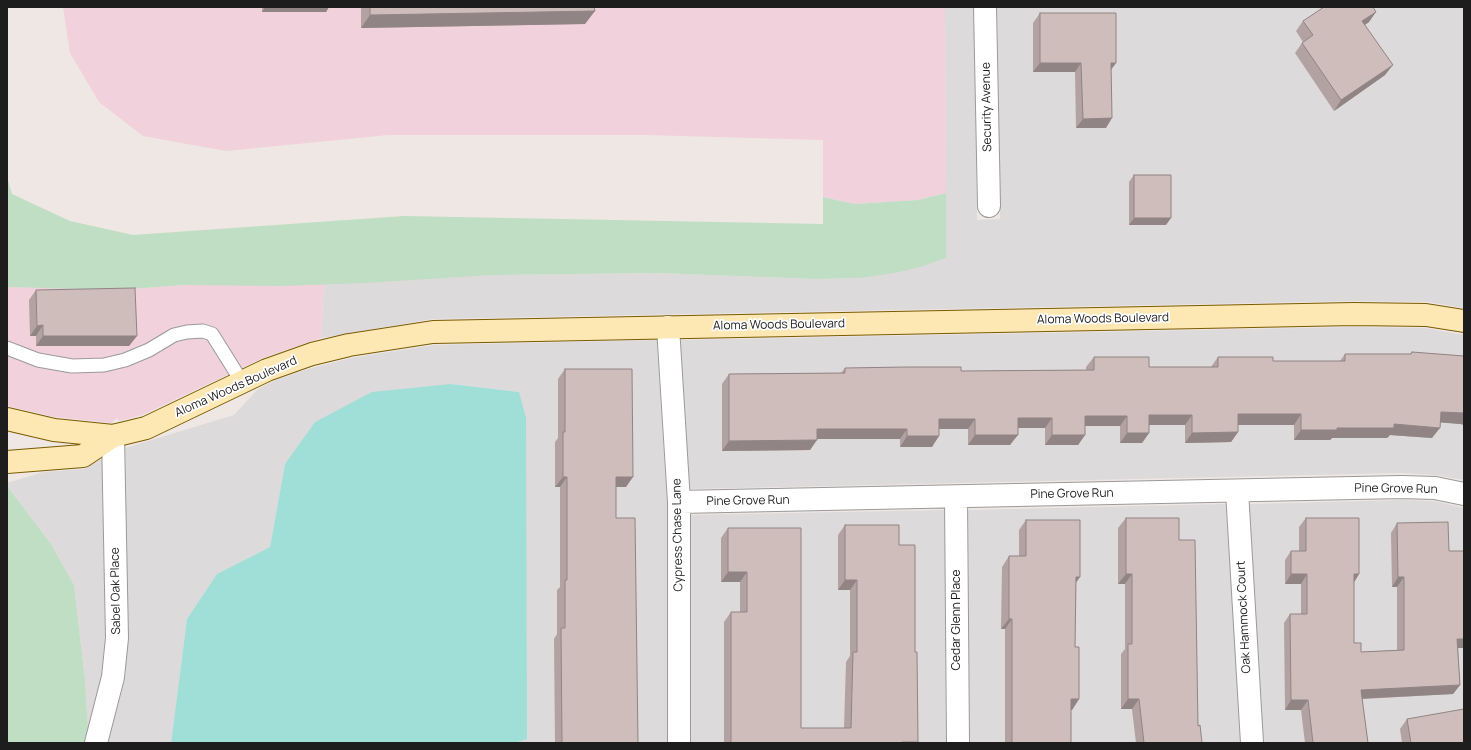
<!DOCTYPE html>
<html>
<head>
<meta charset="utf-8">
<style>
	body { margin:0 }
	#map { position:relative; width:1471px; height:750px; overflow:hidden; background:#efe7e3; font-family:Manrope,sans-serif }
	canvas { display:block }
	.frame { position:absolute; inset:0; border:8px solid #1d1d1d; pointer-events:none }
</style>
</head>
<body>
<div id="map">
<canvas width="1471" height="750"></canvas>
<div class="frame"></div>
</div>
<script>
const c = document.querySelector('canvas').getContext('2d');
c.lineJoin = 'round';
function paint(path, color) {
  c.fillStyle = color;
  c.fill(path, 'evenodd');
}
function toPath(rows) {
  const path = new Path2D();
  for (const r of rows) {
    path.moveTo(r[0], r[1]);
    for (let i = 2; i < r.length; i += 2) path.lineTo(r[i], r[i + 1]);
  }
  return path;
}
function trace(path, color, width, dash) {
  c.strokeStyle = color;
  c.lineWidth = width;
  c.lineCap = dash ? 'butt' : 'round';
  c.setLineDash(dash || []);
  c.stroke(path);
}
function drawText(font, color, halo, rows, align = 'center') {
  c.font = font + ' Manrope,sans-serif';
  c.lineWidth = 3.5;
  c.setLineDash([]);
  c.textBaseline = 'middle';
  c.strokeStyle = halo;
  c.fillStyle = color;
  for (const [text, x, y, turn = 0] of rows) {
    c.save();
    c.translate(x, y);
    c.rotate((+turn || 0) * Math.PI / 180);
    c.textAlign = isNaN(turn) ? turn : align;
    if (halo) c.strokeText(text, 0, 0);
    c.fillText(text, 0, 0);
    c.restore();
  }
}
const residential = toPath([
	[945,7,974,7,977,220,1000,219,997,7,1464,7,1464,308,1428,302,1355,301,433,319,321,338,324,284,495,275,657,273,816,279,860,278,946,258],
	[1354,327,1425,328,1464,335,1464,480,1435,475,1402,473,690,489,680,340],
	[657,340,667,503,667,743,515,743,527,739,519,392,451,384,285,464,270,547,217,574,187,619,171,743,108,743,125,678,128,637,125,448,234,415,257,390,271,382,308,369,351,358,434,345],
	[102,459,105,637,102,675,88,729,85,680,74,585,51,544,7,486,7,483,43,472,84,469],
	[1402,500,1434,501,1464,508,1464,743,1265,743,1262,732,1249,504],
	[1226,504,1241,743,969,743,968,510],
	[945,510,946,743,690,743,690,515]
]);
const commercial = toPath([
	[63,7,945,7,946,193,918,200,855,204,823,197,823,140,647,135,388,135,226,151,143,136,99,102,70,53],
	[324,284,321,338,263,358,142,415,119,421,117,418,111,423,55,417,7,406,7,287,130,289,184,285]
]);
const wetland = toPath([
	[7,177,12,194,70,221,133,235,404,216,823,224,823,197,855,204,918,200,946,193,946,258,917,268,894,273,860,278,816,279,657,273,495,275,363,283,281,286,184,285,130,289,78,289,7,287],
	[7,486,51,544,74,585,85,680,88,729,84,743,7,743]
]);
const water = toPath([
	[451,384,519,392,526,418,527,739,515,743,171,743,187,619,217,574,270,547,285,464,315,422,372,392]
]);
const lane = toPath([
	[7,348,38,360,72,366,104,365,125,360,149,350,174,335,187,332,203,331,212,334,242,382]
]);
const street = toPath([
	[985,7,989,206],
	[668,327,679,502,679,743],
	[1237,491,1252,743],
	[956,497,958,743],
	[679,502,1402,487,1435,488,1464,494],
	[96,743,113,677,117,638,113,436]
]);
const secondary = toPath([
	[7,419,54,430,113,436],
	[7,462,83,456,113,436,146,428,267,370,312,354,349,345,433,332,1354,314,1426,315,1464,321]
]);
const wall = toPath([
	[262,7,329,7,326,12,262,12],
	[361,7,594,7,585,24,361,28],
	[1040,13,1116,63,1111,70,1106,128,1076,128,1075,72,1033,72,1033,23],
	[1303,21,1369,22,1365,25,1385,75,1334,111,1295,53,1302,43,1303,42,1296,31],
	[1134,175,1166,225,1129,225,1129,182],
	[36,290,129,346,36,346,36,336,30,336,29,300],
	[1412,352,1460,424,1440,422,1432,438,1390,435,1387,438,1332,438,1330,440,1294,440,1294,425,1238,425,1238,432,1231,442,1185,443,1185,425,1149,425,1149,433,1142,443,1120,443,1120,426,1085,426,1085,435,1078,445,1045,445,1045,428,1018,428,1010,445,968,445,968,429,939,429,932,447,900,447,900,439,817,439,810,450,722,451,722,384,729,374,841,373,845,368,961,371,1086,370,1086,367,1094,357,1149,367,1211,367,1218,357,1273,361,1340,361,1345,354,1410,354],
	[565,369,626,487,616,487,616,518,638,743,555,743,554,639,557,634,557,590,560,587,560,487,555,487,555,442,558,438,558,379],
	[1126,518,1179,540,1198,726,1202,743,1136,743,1132,709,1121,709,1121,654,1125,649,1125,584,1118,584,1118,528],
	[1306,518,1359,574,1354,582,1354,643,1361,652,1397,650,1397,587,1392,587,1391,533,1397,523,1449,551,1464,648,1458,648,1460,685,1453,694,1362,699,1368,743,1305,743,1301,710,1285,710,1284,623,1290,614,1301,614,1301,584,1285,584,1285,560,1291,551,1299,551,1299,527],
	[1026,520,1076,583,1075,647,1079,699,1072,710,1071,710,1071,743,1005,743,1005,629,1001,629,1002,567,1009,556,1019,556,1019,530],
	[845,525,899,545,915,652,918,742,918,743,724,743,724,622,731,612,740,612,740,582,721,582,721,538,728,528,801,528,801,728,844,728,846,662,850,656,850,590,838,590,838,535],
	[1407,719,1464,743,1402,743,1400,729]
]);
const shadedWall = toPath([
	[265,7,329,7,326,12,262,12],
	[595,11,585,24,361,28,370,15],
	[1376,12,1369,22,1355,31,1362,21],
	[1040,63,1081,63,1075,72,1033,72],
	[1111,63,1116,63,1109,72],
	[1393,65,1385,75,1334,111,1341,100],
	[1112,118,1106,128,1076,128,1083,119],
	[1134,218,1171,218,1166,225,1129,225],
	[43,325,36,336,30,336,37,326],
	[43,336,137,336,129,346,36,346],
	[1441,412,1464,413,1464,425,1460,424,1434,422],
	[1238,414,1301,414,1294,425,1231,425],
	[1149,415,1192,415,1185,425,1142,425],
	[1085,416,1127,416,1120,426,1078,426],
	[1018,418,1052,418,1045,428,1010,428],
	[939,419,975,419,968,429,932,429],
	[1394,424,1440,428,1432,438,1390,435,1387,438,1332,438,1330,440,1294,440,1301,430],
	[817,429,907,429,900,439,810,439],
	[1238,432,1231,442,1185,443,1192,433],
	[1127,433,1149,433,1142,443,1120,443],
	[975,435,1018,435,1010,445,968,445],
	[1052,435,1085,435,1078,445,1045,445],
	[907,436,939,436,932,447,900,447],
	[817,440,810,450,722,451,729,441],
	[563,477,567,477,560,487,555,487],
	[616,477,633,477,626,487,609,487],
	[728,572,747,572,740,582,721,582],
	[1126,574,1132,574,1125,584,1118,584],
	[1291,574,1307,574,1301,584,1285,584],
	[1354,574,1359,574,1353,584],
	[1076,577,1080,577,1073,587],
	[1398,577,1404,577,1397,587,1392,587],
	[845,580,857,580,850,590,838,590],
	[1009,619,1012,619,1005,629,1001,629],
	[1457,639,1464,639,1464,648,1451,648],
	[1460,685,1453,694,1355,699,1361,690],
	[1071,699,1079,699,1072,710,1064,710],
	[1128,699,1139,699,1132,709,1121,709],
	[1291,700,1308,700,1301,710,1285,710],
	[902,742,918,742,918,743,902,743]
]);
const building = toPath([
	[370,7,594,7,595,11,370,15,370,7],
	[1324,7,1373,7,1376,12,1362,21,1393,65,1341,100,1302,43,1313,35,1303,21,1324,7],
	[1040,13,1116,13,1116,63,1111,63,1112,118,1083,119,1081,63,1040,63,1040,13],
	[1134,175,1171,175,1171,218,1134,218,1134,175],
	[135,288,137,336,43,336,43,325,37,326,36,290,135,288],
	[1412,352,1464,356,1464,413,1441,412,1440,428,1394,424,1394,428,1337,428,1337,430,1301,430,1301,414,1238,414,1238,432,1192,433,1192,415,1149,415,1149,433,1127,433,1127,416,1085,416,1085,435,1052,435,1052,418,1018,418,1018,435,975,435,975,419,939,419,939,436,907,436,907,429,817,429,817,440,729,441,729,374,845,373,845,368,907,367,961,367,961,371,1094,370,1094,357,1149,357,1149,367,1218,367,1218,357,1273,357,1273,361,1345,361,1345,354,1411,354,1412,352],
	[565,369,632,369,633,477,616,477,616,518,635,518,638,743,562,743,561,628,565,628,565,580,567,580,567,477,563,477,563,432,565,432,565,369],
	[1126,518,1179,518,1179,540,1195,540,1198,726,1200,725,1202,743,1144,743,1139,699,1128,699,1128,644,1132,644,1132,574,1126,574,1126,518],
	[1306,518,1359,518,1359,574,1354,574,1354,643,1361,643,1361,652,1404,650,1404,577,1398,577,1397,523,1448,522,1449,551,1464,551,1464,639,1457,639,1460,685,1361,690,1368,743,1313,743,1308,700,1291,700,1290,614,1307,614,1307,574,1291,574,1291,551,1306,551,1306,518],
	[1026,520,1080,520,1080,577,1076,577,1075,647,1079,647,1079,699,1071,699,1071,743,1012,743,1012,619,1009,619,1009,556,1026,556,1026,520],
	[845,525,899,525,899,545,915,545,915,652,917,652,918,742,902,742,902,743,731,743,731,612,747,612,747,572,728,572,728,528,801,528,801,728,851,728,853,652,857,652,857,580,845,580,845,525],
	[1464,709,1464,743,1411,743,1407,719,1464,709]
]);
const streetNames = [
	["Security Avenue",987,107,-91],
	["Aloma Woods Boulevard",1103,319,-1],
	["Aloma Woods Boulevard",779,325,-1],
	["Aloma Woods Boulevard",236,387,-24],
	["Pine Grove Run",1396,489,1],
	["Pine Grove Run",1072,494,-1],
	["Pine Grove Run",748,501,-1],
	["Cypress Chase Lane",678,535,-91],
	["Sabel Oak Place",116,591,-91],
	["Oak Hammock Court",1244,617,-93],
	["Cedar Glenn Place",957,620,-90]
];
paint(residential, '#dcdadb');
paint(commercial, '#f1d1db');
paint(wetland, '#bfdec4');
paint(water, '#a0dfd8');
trace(lane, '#9a9a9a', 15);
trace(street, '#9a9a9a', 24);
trace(secondary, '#795b00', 24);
trace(lane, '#fff', 13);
trace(street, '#fff', 22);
trace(secondary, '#fde7b3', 22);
paint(wall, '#b2a3a2');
paint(shadedWall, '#918484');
paint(building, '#cfbdbc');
trace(building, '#918484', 1);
drawText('12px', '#1d1d1d', '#fff', streetNames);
</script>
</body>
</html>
